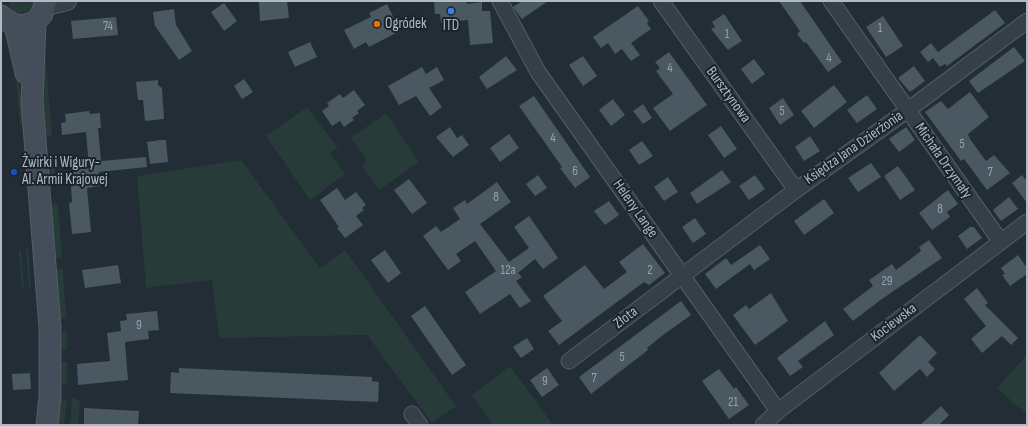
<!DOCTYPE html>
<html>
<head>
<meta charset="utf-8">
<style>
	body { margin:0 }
	#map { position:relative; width:1028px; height:426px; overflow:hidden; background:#222d36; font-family:"Sofia Sans Condensed",sans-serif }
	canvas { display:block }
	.frame { position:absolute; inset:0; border:2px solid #b0bac3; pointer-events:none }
</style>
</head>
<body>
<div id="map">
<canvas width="1028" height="426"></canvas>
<div class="frame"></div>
</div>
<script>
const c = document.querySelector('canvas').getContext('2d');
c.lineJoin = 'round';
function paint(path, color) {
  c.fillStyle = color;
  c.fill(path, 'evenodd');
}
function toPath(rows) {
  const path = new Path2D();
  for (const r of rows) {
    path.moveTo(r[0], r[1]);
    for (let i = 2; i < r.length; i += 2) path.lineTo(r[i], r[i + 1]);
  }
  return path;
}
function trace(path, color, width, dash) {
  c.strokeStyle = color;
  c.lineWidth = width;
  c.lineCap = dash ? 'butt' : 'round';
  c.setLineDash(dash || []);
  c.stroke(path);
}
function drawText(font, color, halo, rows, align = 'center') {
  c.font = font + ' "Sofia Sans Condensed",sans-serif';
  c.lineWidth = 4;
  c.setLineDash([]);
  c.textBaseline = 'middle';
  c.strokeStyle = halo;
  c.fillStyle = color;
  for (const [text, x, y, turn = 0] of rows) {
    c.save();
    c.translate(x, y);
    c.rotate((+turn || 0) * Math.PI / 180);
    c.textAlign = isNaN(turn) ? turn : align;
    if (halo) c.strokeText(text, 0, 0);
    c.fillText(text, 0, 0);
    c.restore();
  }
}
const green = toPath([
	[8,1,35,1,32,9,20,14,12,11],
	[39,48,45,51,52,136,44,137],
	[16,77,18,78,23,108,22,124,20,125],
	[307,107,338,148,330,153,345,174,310,200,266,136],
	[386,113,419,162,379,190,363,167,366,159,351,138],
	[241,160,320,268,345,250,456,406,432,423,367,335,219,338,212,280,146,288,137,176],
	[46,163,55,163,55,180,49,181,48,179],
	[50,204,58,204,62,258,54,258],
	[26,249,28,249,31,289,29,289],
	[19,250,21,250,24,287,22,288],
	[57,269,63,269,66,318,60,319],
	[67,332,67,350,61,349,60,333],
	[1027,355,1027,415,997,388],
	[60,362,67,362,67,385,60,384],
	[510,366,553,425,493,425,472,395],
	[72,398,76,398,76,400,80,401,78,425,70,425],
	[60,399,67,400,64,425,56,425]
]);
const building = toPath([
	[287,1,289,18,260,21,259,2],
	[434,1,466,1,467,4,482,2,482,11,490,11,493,43,470,45,468,20,441,23,440,14,435,14],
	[522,1,548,1,522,19,513,7],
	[779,1,800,1,842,62,828,72,806,42,804,43,797,34,800,31],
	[224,3,237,21,224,31,211,12],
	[387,4,400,31,369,47,366,42,354,49,344,30,371,17,369,13],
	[638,6,649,21,647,23,651,29,631,43,640,55,631,61,622,49,615,54,608,43,601,48,593,37],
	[174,9,176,25,192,51,179,60,155,26,153,12],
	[995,10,1005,23,947,66,945,64,940,67,933,58,928,62,920,52,931,43,938,52],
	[724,14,742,41,728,50,711,29,715,27,712,22],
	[883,16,903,46,886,57,866,27],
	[116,17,118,35,73,39,71,21],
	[310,42,317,57,295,67,288,52],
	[1014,47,1025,61,978,93,969,81],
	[669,52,707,105,670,131,653,108,673,94,656,71,660,68,655,62],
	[506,56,517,70,487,89,479,77],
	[583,56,597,76,583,86,569,65],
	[754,59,765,74,752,84,741,69],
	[914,66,925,81,910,92,898,78],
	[422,67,426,74,437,67,444,80,429,88,442,107,430,116,416,96,399,105,388,86],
	[244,79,253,92,242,99,234,86],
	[158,80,158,85,162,88,164,119,145,121,143,100,138,100,136,82],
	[834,85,847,102,814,128,801,111],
	[354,90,365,105,357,111,359,113,352,118,354,120,344,127,340,121,332,126,322,111,329,106,327,103,340,94,343,98],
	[970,92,989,117,968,134,970,139,986,161,994,155,1010,173,987,190,964,159,961,161,925,112,941,101,948,109],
	[867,95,877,109,857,123,847,110],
	[534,96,590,177,575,188,560,168,562,167,519,106],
	[783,98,794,115,780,125,769,108],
	[613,99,625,115,611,126,599,110],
	[643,104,652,118,643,124,633,111],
	[89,111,90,114,100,113,101,128,98,128,101,161,146,157,147,167,99,172,100,186,87,188,91,232,72,234,69,203,72,202,70,172,74,171,74,170,89,168,86,132,62,135,61,123,66,122,65,114],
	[721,126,737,149,724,158,708,135],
	[450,127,457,138,462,135,469,145,453,157,436,137],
	[906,127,915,140,899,152,889,139],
	[509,134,519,148,500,162,490,148],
	[810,136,820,151,804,161,795,147],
	[160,140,166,140,168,162,150,164,147,142],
	[642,141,653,156,639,165,629,150],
	[871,163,881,177,858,192,848,178],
	[898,166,915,190,900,200,884,176],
	[722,170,731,182,697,204,690,193],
	[538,175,547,188,535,196,526,184],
	[755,175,765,189,749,200,739,186],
	[1022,175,1027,181,1027,203,1012,183],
	[668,177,678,192,664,201,654,187],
	[409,179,427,203,412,214,394,190],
	[497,182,511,202,480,224,509,262,529,248,514,227,529,216,558,258,543,269,535,259,518,273,522,277,516,281,531,301,520,308,510,294,480,314,465,292,496,271,475,241,456,254,461,261,448,270,423,236,436,226,441,232,460,219,453,208,465,200,467,204],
	[337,188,345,200,356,192,366,205,362,208,364,210,356,216,363,225,345,238,337,228,339,227,320,200],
	[948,190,958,204,947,212,950,217,932,230,919,213],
	[1009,197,1018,209,1001,221,993,210],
	[824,199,834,213,804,235,794,221],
	[609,201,619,215,605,225,594,211],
	[695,218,706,234,693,243,682,227],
	[970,227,974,227,982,238,967,249,958,236],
	[929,240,942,258,882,299,853,321,843,309,873,286,869,280,892,264,896,270,921,251,919,247],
	[643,244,665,273,649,285,644,282,559,345,548,331,562,321,543,296,585,265,604,289,627,272,619,262],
	[760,245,770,259,754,270,750,264,716,289,705,274,726,258,731,265],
	[385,250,401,273,388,283,371,260],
	[1018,255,1027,268,1027,274,1010,286,1002,275,1005,274,1001,268],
	[118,265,121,283,85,288,82,270],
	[977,288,988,303,985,305,1018,338,1011,345,1002,336,982,353,971,339,986,326,964,299],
	[771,293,788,321,755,345,733,315,746,305,749,309],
	[681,301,691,315,663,335,647,348,648,350,591,394,579,377],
	[425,306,466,365,452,375,411,316],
	[157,311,159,330,148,331,149,339,125,342,128,380,78,385,77,364,110,361,107,333,121,331,120,321,127,320,126,314],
	[825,321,834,335,798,361,803,367,790,376,777,358],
	[920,335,937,353,928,362,935,369,927,377,920,369,894,391,879,373],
	[527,338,534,349,521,358,513,347],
	[179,368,372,377,372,381,379,382,378,402,170,393,171,372,179,373],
	[547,368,559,385,542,397,530,380],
	[719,369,734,389,736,387,749,405,729,419,702,381],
	[30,373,31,389,13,390,12,374],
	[941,406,949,415,939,425,920,425],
	[84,408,139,411,138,425,84,425]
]);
const minor = toPath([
	[500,1,538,72,778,411],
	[661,1,796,190],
	[831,1,1001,242],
	[569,361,796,190,908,110,1027,21],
	[412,414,420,425],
	[763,425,778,411,1027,222]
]);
const tertiary = toPath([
	[46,6,67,1]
]);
const secondary = toPath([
	[1,16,4,19,15,25,23,26,35,22,42,14,46,1],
	[35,22,32,102,50,327,50,397,47,425],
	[15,25,26,73]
]);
const markers = [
	[451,11,4,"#3f7fe0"],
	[377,24,4,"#e8710a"],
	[14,172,4,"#1a4fb4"]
];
const numberNames = [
	["74",108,27],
	["1",880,29],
	["1",727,35],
	["4",829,59],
	["4",670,69],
	["5",782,112],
	["4",553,139],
	["5",962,145],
	["6",575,172],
	["7",990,173],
	["8",496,198],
	["8",940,210],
	["12a",508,271],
	["2",650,271],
	["29",887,282],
	["9",139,326],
	["5",622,358],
	["7",594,379],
	["9",545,382],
	["21",733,403]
];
const poiNames = [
	["Ogródek",385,24],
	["ITD",451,26,"center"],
	["Żwirki i Wigury-",22,163],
	["Al. Armii Krajowej",22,180]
];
const streetNames = [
	["Bursztynowa",728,95,54],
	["Księdza Jana Dzierżonia",854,148,-35],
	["Michała Drzymały",943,161,55],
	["Heleny Lange",635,209,55],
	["Złota",626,318,-37],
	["Kociewska",894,323,-37]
];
paint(green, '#273b39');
paint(building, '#4a5862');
trace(minor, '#535d65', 17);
trace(tertiary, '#535d65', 20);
trace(secondary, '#535d65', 23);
trace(minor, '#353f47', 15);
trace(tertiary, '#353f47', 18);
trace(secondary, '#444e5a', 21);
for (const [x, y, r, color] of markers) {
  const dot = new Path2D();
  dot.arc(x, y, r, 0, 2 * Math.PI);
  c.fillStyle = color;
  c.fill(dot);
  trace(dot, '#1b242c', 1.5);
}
drawText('13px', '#96a2ab', null, numberNames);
drawText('15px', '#b0bac3', '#1b242c', poiNames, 'left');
drawText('15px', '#b0bac3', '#1b242c', streetNames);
</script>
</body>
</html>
